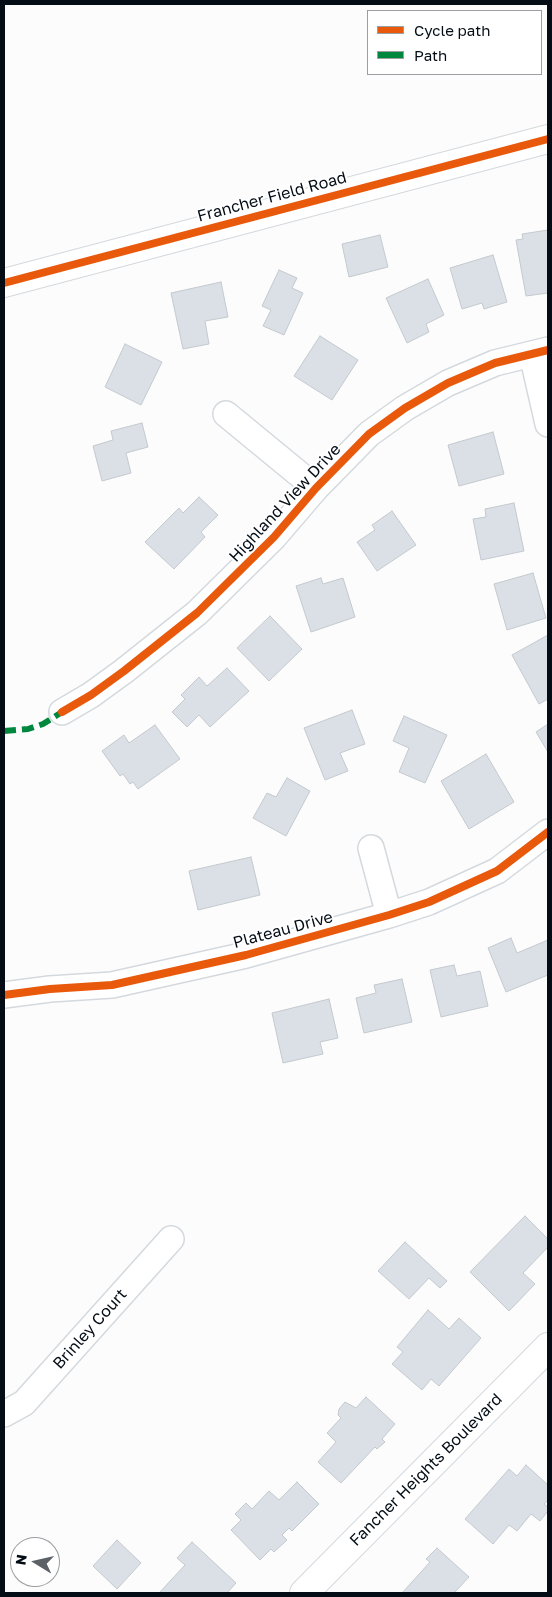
<!DOCTYPE html>
<html>
<head>
<meta charset="utf-8">
<style>
	body { margin:0 }
	#map { position:relative; width:552px; height:1597px; overflow:hidden; background:#fcfcfc; font-family:"Golos Text",sans-serif }
	canvas { display:block }
	.frame { position:absolute; inset:0; border:5px solid #040d16; pointer-events:none }
	.legend { position:absolute; left:367px; top:10px; width:175px; height:65px; box-sizing:border-box; background:#fff; border:1px solid #9b9ea2; margin:0; padding:6px 9px; list-style:none; font-size:15px; color:#040d16 }
	.legend li { display:flex; align-items:center; gap:10px; height:25px }
	.legend b { width:25px; border:1px solid #9b9ea2 }
	.north { position:absolute; left:10px; top:1537px; width:50px; height:50px; box-sizing:border-box; background:#fff; border:1px solid #9b9ea2; border-radius:50%; rotate:279deg; font-size:14px; font-weight:700; line-height:20px; text-align:center; color:#040d16 }
	.north::after { content:''; display:block; margin:auto; width:18px; height:22px; background:#5b6166; clip-path:polygon(50% 0,100% 100%,50% 72%,0 100%) }
</style>
</head>
<body>
<div id="map">
<canvas width="552" height="1597"></canvas>
<div class="frame"></div>
<ul class="legend">
<li><b style="height:6px;background:#e8590c"></b>Cycle path</li>
<li><b style="height:6px;background:#00873e"></b>Path</li>
</ul>
<div class="north">N</div>
</div>
<script>
const c = document.querySelector('canvas').getContext('2d');
c.lineJoin = 'round';
function paint(path, color) {
  c.fillStyle = color;
  c.fill(path, 'evenodd');
}
function toPath(rows) {
  const path = new Path2D();
  for (const r of rows) {
    path.moveTo(r[0], r[1]);
    for (let i = 2; i < r.length; i += 2) path.lineTo(r[i], r[i + 1]);
  }
  return path;
}
function trace(path, color, width, dash) {
  c.strokeStyle = color;
  c.lineWidth = width;
  c.lineCap = dash ? 'butt' : 'round';
  c.setLineDash(dash || []);
  c.stroke(path);
}
function drawText(font, color, halo, rows, align = 'center') {
  c.font = font + ' "Golos Text",sans-serif';
  c.lineWidth = 4;
  c.setLineDash([]);
  c.textBaseline = 'middle';
  c.strokeStyle = halo;
  c.fillStyle = color;
  for (const [text, x, y, turn = 0] of rows) {
    c.save();
    c.translate(x, y);
    c.rotate((+turn || 0) * Math.PI / 180);
    c.textAlign = isNaN(turn) ? turn : align;
    if (halo) c.strokeText(text, 0, 0);
    c.fillText(text, 0, 0);
    c.restore();
  }
}
const building = toPath([
	[548,230,548,293,526,296,516,240,523,239,522,234,548,230],
	[380,235,388,267,349,277,342,244,380,235],
	[493,255,507,302,484,309,482,303,462,309,450,268,493,255],
	[279,270,297,278,292,288,303,293,284,335,263,326,271,310,262,306,279,270],
	[428,279,444,315,426,324,429,332,407,343,386,298,428,279],
	[221,282,228,317,205,321,209,344,183,349,171,293,221,282],
	[320,336,358,360,332,400,294,376,320,336],
	[125,344,162,362,141,405,105,387,125,344],
	[142,423,148,447,126,453,131,473,102,481,93,446,113,440,111,431,142,423],
	[493,432,504,474,459,486,448,445,493,432],
	[199,497,218,515,201,532,205,537,174,569,145,542,179,508,183,513,199,497],
	[514,503,524,551,481,560,473,519,486,517,485,509,514,503],
	[392,511,416,545,377,571,357,542,375,530,372,525,392,511],
	[533,573,546,618,507,630,494,584,533,573],
	[321,578,323,584,343,578,355,617,311,632,296,586,321,578],
	[270,616,302,649,269,681,237,648,270,616],
	[548,635,548,699,539,704,512,655,548,635],
	[227,668,249,691,210,727,199,715,187,727,172,712,185,699,181,695,199,677,207,686,227,668],
	[352,710,365,744,340,753,348,771,325,780,304,728,352,710],
	[404,716,447,735,425,783,399,772,409,748,393,741,404,716],
	[548,724,548,752,536,732,548,724],
	[155,725,180,759,138,789,133,782,130,784,123,774,120,776,102,751,124,735,129,743,155,725],
	[486,754,514,802,469,829,441,781,486,754],
	[287,778,310,791,286,836,253,818,267,793,276,797,287,778],
	[251,857,260,895,198,910,189,871,251,857],
	[511,938,517,953,548,940,548,975,506,992,488,948,511,938],
	[454,965,457,976,480,971,488,1006,441,1017,430,970,454,965],
	[402,979,412,1022,364,1033,356,998,376,993,374,985,402,979],
	[329,999,338,1038,320,1042,323,1054,283,1063,272,1013,329,999],
	[525,1216,548,1239,548,1247,523,1273,535,1284,509,1311,470,1272,525,1216],
	[405,1242,447,1281,440,1288,429,1278,409,1299,378,1271,405,1242],
	[428,1310,449,1329,459,1318,481,1338,439,1386,431,1379,422,1390,392,1364,403,1352,397,1347,428,1310],
	[366,1397,395,1424,382,1439,385,1442,377,1449,375,1447,341,1483,318,1462,336,1442,327,1433,341,1418,338,1415,339,1409,345,1402,356,1408,366,1397],
	[526,1465,548,1485,548,1500,544,1504,548,1507,548,1511,540,1521,531,1514,517,1531,509,1525,493,1544,465,1519,509,1469,517,1476,526,1465],
	[297,1482,319,1504,292,1531,289,1528,282,1535,287,1540,274,1552,271,1549,260,1560,231,1530,241,1520,235,1514,246,1503,252,1509,269,1491,279,1500,297,1482],
	[117,1540,141,1563,117,1589,93,1566,117,1540],
	[192,1542,236,1583,227,1593,159,1593,185,1565,177,1558,192,1542],
	[437,1548,469,1577,454,1593,402,1593,430,1562,426,1559,437,1548]
]);
const street = toPath([
	[532,354,548,424],
	[226,414,316,488],
	[62,712,91,695,124,671,197,613,274,537,316,488,369,434,405,408,448,383,495,363,548,350],
	[371,848,389,915],
	[4,995,50,989,112,985,246,955,389,915,429,902,497,871,548,832],
	[4,1414,24,1403,171,1239]
]);
const secondary = toPath([
	[4,283,548,139],
	[304,1593,548,1347]
]);
const quiet = toPath([
	[4,731,28,729,43,724,62,712]
]);
const cycleway = toPath([
	[4,283,548,139],
	[62,712,91,695,124,671,197,613,274,537,316,488,369,434,405,408,448,383,495,363,548,350],
	[4,995,50,989,112,985,246,955,389,915,429,902,497,871,548,832]
]);
const streetNames = [
	["Francher Field Road",272,197,-15],
	["Highland View Drive",285,503,-47],
	["Plateau Drive",283,930,-15],
	["Brinley Court",90,1329,-48],
	["Fancher Heights Boulevard",426,1470,-45]
];
paint(building, '#dae0e5');
trace(building, '#c3c9ce', 1);
trace(street, '#d4d9de', 28);
trace(secondary, '#d4d9de', 30);
trace(street, '#fff', 25);
trace(secondary, '#fff', 28);
trace(quiet, '#00873e', 6, [12, 6]);
trace(cycleway, '#e8590c', 8);
drawText('16px', '#040d16', '#fff', streetNames);
</script>
</body>
</html>
